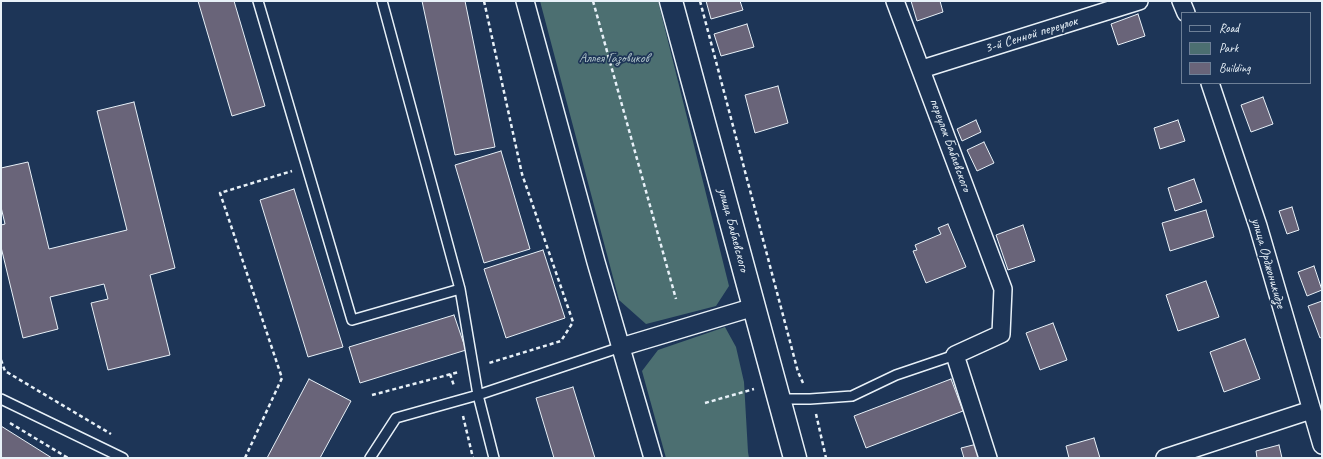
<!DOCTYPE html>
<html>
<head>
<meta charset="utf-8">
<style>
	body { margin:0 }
	#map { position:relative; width:1323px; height:459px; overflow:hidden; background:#1d3557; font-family:Caveat,sans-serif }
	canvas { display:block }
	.frame { position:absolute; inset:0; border:2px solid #e8f1f8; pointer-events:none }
	.legend { position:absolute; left:1181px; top:12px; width:130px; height:72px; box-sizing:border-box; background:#1d3557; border:1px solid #6e8097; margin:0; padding:5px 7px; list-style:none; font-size:12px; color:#e8f1f8 }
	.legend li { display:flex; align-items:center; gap:8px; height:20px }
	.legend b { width:20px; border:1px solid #6e8097 }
</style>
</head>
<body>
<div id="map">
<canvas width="1323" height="459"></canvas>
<div class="frame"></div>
<ul class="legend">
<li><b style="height:5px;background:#1d3557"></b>Road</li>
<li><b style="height:11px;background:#4c6f71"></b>Park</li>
<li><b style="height:11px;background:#696479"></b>Building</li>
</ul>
</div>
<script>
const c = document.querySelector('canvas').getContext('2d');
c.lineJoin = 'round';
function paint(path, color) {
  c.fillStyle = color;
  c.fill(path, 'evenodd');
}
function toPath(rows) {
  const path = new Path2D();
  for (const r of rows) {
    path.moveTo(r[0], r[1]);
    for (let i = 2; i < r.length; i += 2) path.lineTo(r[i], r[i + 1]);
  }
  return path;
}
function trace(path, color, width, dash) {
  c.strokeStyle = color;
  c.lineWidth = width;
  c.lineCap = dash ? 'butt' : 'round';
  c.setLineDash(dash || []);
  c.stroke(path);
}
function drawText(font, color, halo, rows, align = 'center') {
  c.font = font + ' Caveat,sans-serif';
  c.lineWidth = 3.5;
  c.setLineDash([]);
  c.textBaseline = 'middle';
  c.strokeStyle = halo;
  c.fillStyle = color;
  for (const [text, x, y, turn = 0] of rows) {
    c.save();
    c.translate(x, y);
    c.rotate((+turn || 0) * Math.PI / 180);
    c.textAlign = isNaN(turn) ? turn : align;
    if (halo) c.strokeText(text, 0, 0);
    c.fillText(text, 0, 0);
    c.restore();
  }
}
const green = toPath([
	[540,1,658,1,729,286,716,306,646,324,619,300],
	[725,327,736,347,744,382,748,452,749,458,666,458,642,371,658,350]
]);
const building = toPath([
	[198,1,234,1,265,106,232,116,198,1],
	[422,1,465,1,495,147,455,155,422,1],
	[706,1,740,1,743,10,711,19,706,1],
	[911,1,940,1,943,12,917,21,911,1],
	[1138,14,1145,36,1118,45,1111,24,1138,14],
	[747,24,754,47,721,56,714,34,747,24],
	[778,86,788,123,755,133,745,95,778,86],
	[1263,97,1273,124,1251,132,1241,105,1263,97],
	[134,102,175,268,150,275,170,355,108,370,91,303,108,299,104,284,50,297,58,329,23,338,1,247,1,225,5,224,1,207,1,168,28,162,49,249,127,230,97,111,134,102],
	[976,120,981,132,962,141,957,129,976,120],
	[1178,120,1185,141,1160,149,1154,128,1178,120],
	[984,142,994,163,977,171,967,150,984,142],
	[501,151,530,249,484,263,455,165,501,151],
	[1194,179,1202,202,1175,211,1168,188,1194,179],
	[294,189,343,347,308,357,260,200,294,189],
	[1292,207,1299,230,1287,234,1279,211,1292,207],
	[1206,210,1214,237,1170,251,1162,223,1206,210],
	[948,224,966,267,926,283,913,251,917,250,915,245,941,234,938,228,948,224],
	[1023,225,1035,261,1008,270,996,235,1023,225],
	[543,250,565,318,506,338,484,269,543,250],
	[1314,266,1322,290,1307,296,1298,272,1314,266],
	[1206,281,1219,317,1178,331,1166,295,1206,281],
	[1322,301,1322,337,1320,338,1308,306,1322,301],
	[454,315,466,350,360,383,349,347,454,315],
	[1053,323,1067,360,1040,370,1026,333,1053,323],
	[1245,339,1260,379,1224,392,1210,352,1245,339],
	[309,379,351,401,320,458,267,458,309,379],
	[951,379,963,411,866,448,854,416,951,379],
	[573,387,595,458,554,458,536,398,573,387],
	[1,426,52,458,1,458,1,426],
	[1094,438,1100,458,1069,458,1066,446,1094,438],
	[977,444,981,458,964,458,961,448,977,444],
	[1279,445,1282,458,1257,458,1256,451,1279,445]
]);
const path = toPath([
	[484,1,522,174,573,322,561,341,489,363],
	[593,1,676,299],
	[700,1,798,372,803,383],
	[1,360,5,371,111,434],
	[450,374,454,386],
	[372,395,459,372],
	[705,403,754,389],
	[816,414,826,458],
	[463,416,473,458],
	[10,423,68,458],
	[245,458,282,378,220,193,292,171]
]);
const service = toPath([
	[258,1,352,320,460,289,382,1],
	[1,399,123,458],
	[779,399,810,399,852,396,896,375,955,355],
	[370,458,396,418,478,395,460,289],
	[494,458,478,395,621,347]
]);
const minor = toPath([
	[525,1,596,262,653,458],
	[895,1,1003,289,1001,334,955,355,988,458],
	[1181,1,1186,13],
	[922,69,1139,1],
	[1210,83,1258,226,1322,445],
	[621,347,754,307],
	[1165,458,1311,410]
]);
const secondary = toPath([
	[671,1,795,458]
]);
const streetNames = [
	["3-й Сенной переулок",1031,35,-17],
	["переулок Бабаевского",950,145,70],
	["улица Бабаевского",733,230,75],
	["улица Орджоникидзе",1268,263,74]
];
const parkNames = [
	["Аллея Газовиков",614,58]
];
paint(green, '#4c6f71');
paint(building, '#696479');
trace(building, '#e8f1f8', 1);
trace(service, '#e8f1f8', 12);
trace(minor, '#e8f1f8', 20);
trace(secondary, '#e8f1f8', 25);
trace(path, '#e8f1f8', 2.5, [4, 3]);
trace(service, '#1d3557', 9);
trace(minor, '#1d3557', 17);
trace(secondary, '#1d3557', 22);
drawText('14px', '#e8f1f8', '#1d3557', streetNames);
drawText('14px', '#b1c4c9', '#1d3557', parkNames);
</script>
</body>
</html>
